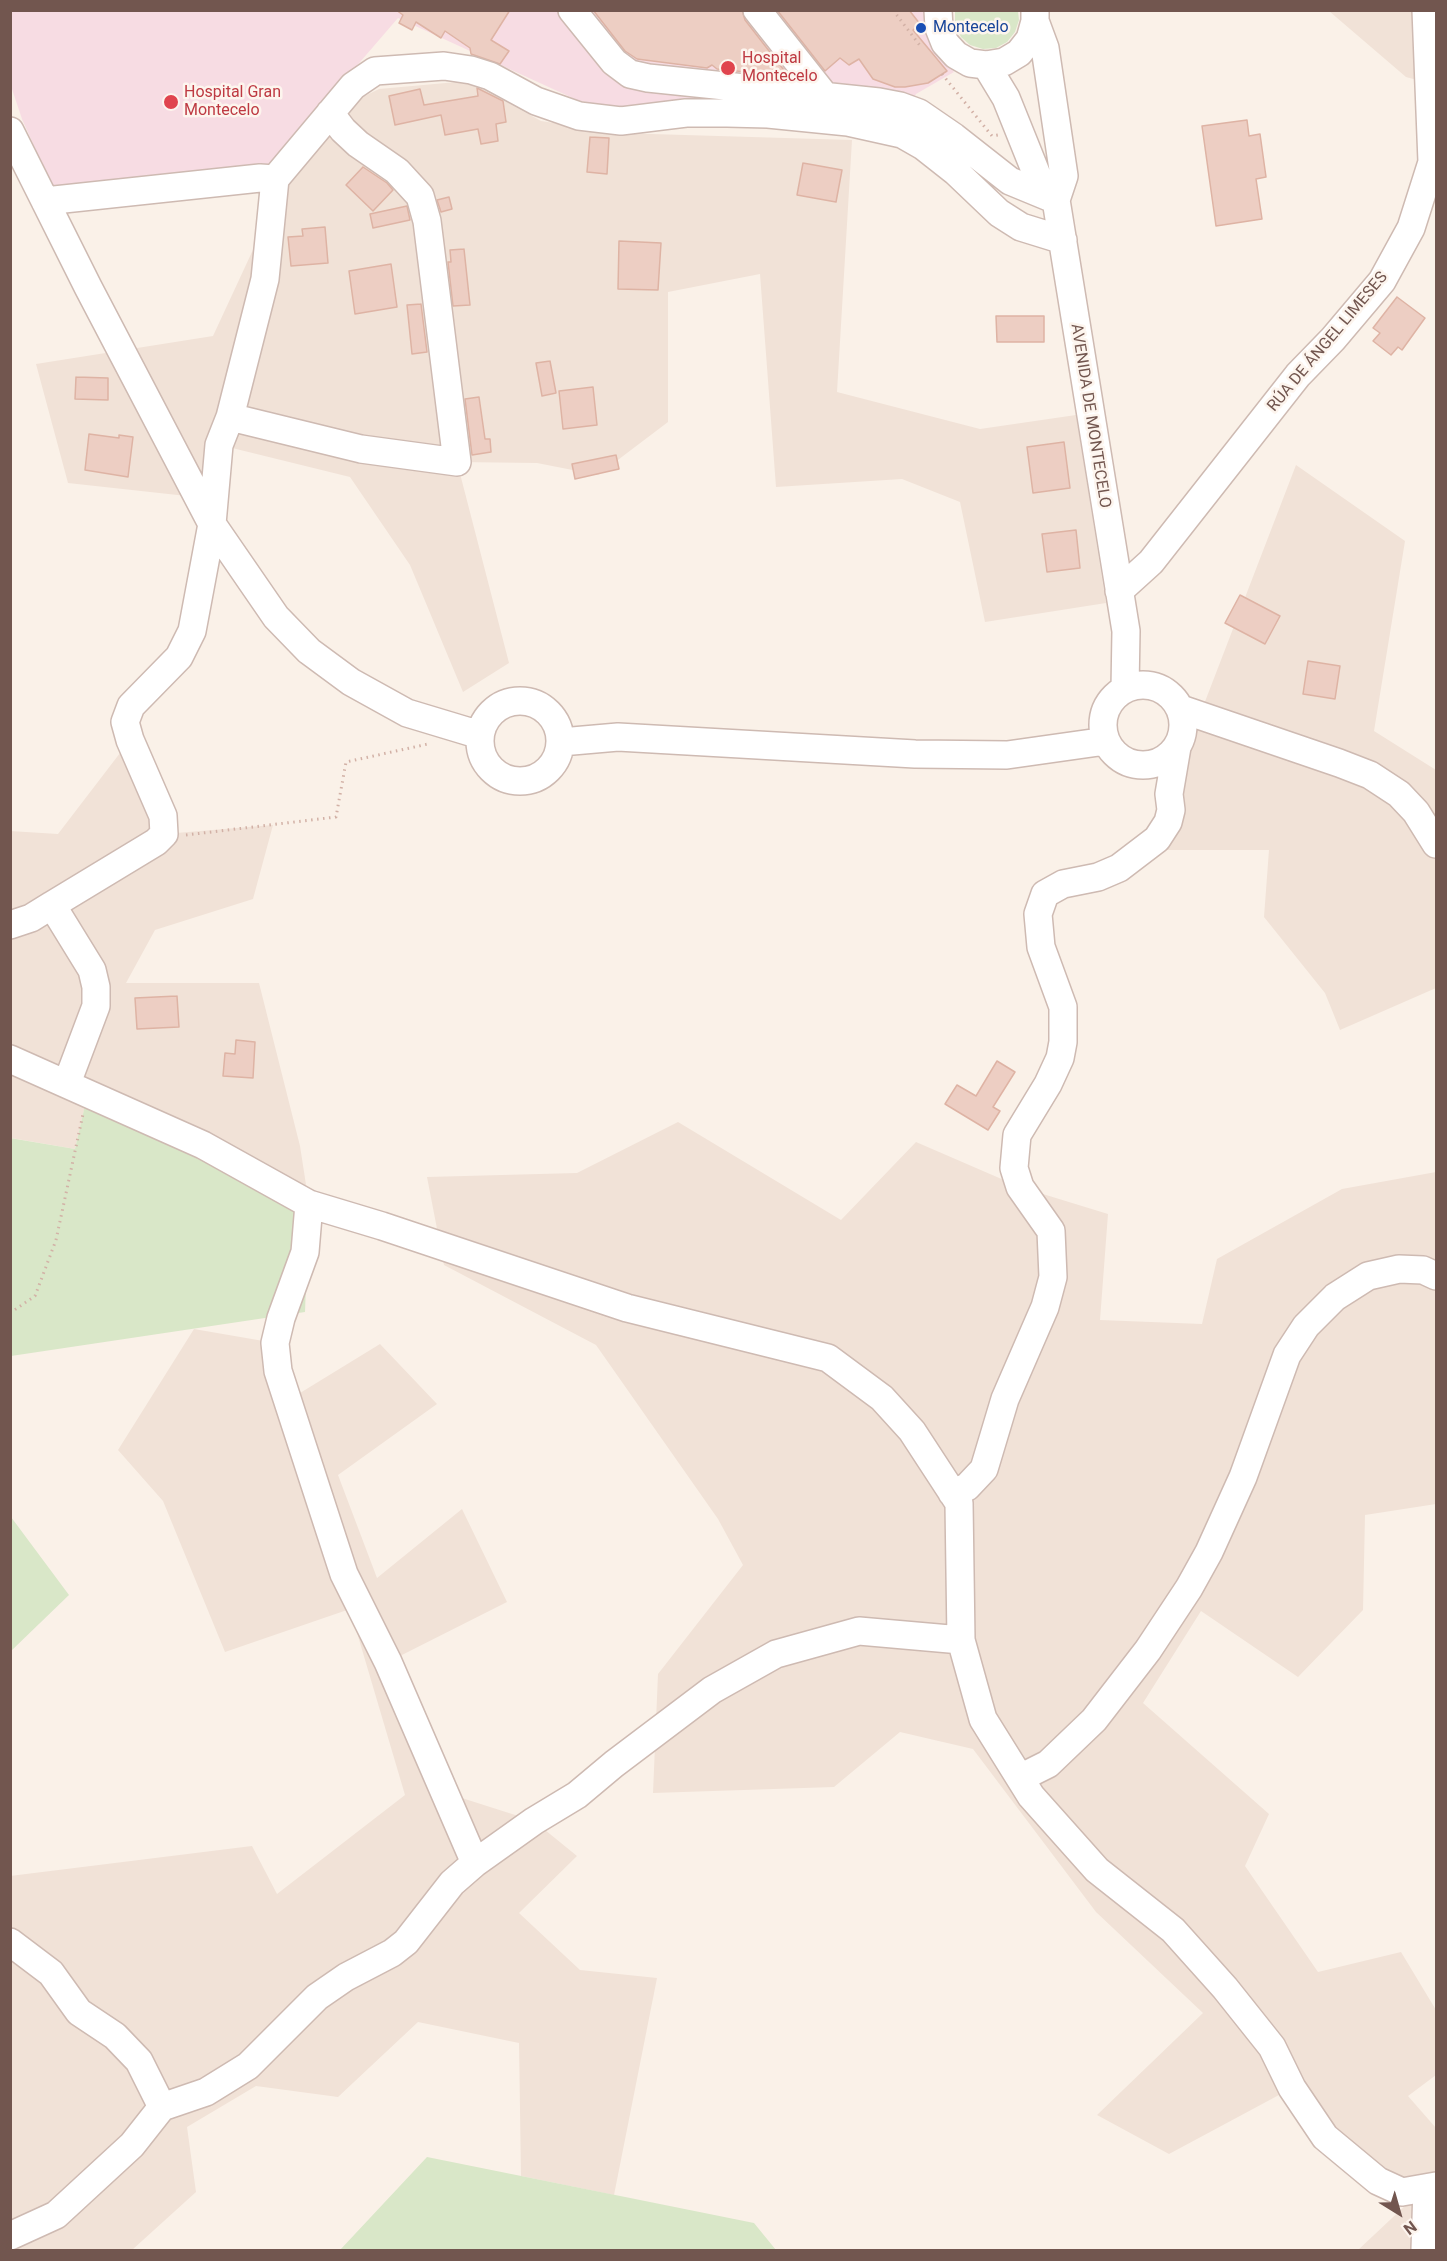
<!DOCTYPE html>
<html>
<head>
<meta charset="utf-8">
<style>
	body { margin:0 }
	#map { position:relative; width:1447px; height:2261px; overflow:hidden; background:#faf1e8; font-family:Roboto,sans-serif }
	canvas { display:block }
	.frame { position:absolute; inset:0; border:12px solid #72564f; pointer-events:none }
	.north { position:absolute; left:1369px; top:2183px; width:60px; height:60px; -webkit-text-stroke:4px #fdf5ee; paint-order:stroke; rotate:143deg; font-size:16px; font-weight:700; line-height:24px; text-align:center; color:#72564f }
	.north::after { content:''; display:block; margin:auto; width:21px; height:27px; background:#72564f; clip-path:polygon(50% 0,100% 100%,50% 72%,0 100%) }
</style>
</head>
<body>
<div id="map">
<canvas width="1447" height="2261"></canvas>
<div class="frame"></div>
<div class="north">N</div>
</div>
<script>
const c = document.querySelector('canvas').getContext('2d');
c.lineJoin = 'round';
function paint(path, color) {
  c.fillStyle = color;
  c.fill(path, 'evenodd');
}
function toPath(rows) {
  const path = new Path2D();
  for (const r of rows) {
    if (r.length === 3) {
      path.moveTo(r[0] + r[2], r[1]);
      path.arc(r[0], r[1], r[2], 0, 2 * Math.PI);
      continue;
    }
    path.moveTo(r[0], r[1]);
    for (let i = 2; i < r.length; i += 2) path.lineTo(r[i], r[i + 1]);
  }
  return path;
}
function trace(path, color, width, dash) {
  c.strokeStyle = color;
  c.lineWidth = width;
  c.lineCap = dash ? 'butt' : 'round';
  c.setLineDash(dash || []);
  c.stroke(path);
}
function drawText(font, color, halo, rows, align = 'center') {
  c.font = font + ' Roboto,sans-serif';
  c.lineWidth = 5;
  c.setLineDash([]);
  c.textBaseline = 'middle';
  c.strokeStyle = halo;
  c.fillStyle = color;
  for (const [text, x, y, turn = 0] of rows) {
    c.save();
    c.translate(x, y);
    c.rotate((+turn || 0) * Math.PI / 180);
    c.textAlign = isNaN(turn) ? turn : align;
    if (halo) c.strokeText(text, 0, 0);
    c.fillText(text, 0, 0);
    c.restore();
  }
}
const residential = toPath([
	[1329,11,1436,11,1436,85,1406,77],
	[468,81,541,121,618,133,852,140,837,392,980,429,1076,415,1106,603,985,622,960,502,902,479,776,487,760,274,668,292,668,422,598,475,537,463,457,462,509,663,463,692,410,565,350,477,220,445,214,499,68,483,36,364,213,336,290,170,330,113,379,89],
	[1296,465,1405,541,1374,731,1436,770,1436,988,1340,1030,1325,993,1264,917,1269,850,1144,850,1201,712],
	[130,740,164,834,273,825,253,899,155,930,126,983,259,983,300,1146,309,1204,88,1093,75,1149,11,1138,10,831,58,834],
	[678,1122,841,1220,916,1142,1020,1187,1108,1214,1100,1320,1202,1324,1217,1259,1342,1189,1436,1172,1436,1504,1365,1515,1363,1610,1298,1677,1201,1611,1143,1703,1269,1814,1245,1866,1318,1972,1401,1952,1436,2010,1436,2075,1408,2096,1436,2128,1436,2174,1407,2179,1343,2153,1292,2088,1169,2154,1097,2115,1203,2013,1096,1912,973,1749,900,1732,834,1787,653,1793,658,1674,743,1565,718,1519,596,1345,444,1265,427,1177,577,1173],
	[194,1329,275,1343,287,1401,380,1344,437,1404,338,1475,377,1578,462,1509,507,1602,388,1662,443,1792,534,1821,577,1856,519,1913,580,1970,657,1978,614,2195,521,2176,519,2043,418,2022,338,2097,256,2086,187,2127,196,2192,132,2250,11,2250,10,1876,252,1846,277,1894,405,1795,350,1609,225,1652,163,1501,118,1450],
	[1436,2194,1436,2250,1358,2250,1407,2204]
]);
const medical = toPath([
	[10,11,927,11,927,36,954,72,916,94,896,124,635,113,577,100,398,18,267,170,53,189,22,119,11,86]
]);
const green = toPath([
	[955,10,1018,11,1019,20,1015,32,1007,42,996,48,983,49,970,45,961,37,955,26],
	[88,1092,309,1204,305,1312,11,1356,10,1138,75,1149],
	[11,1517,69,1595,11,1651],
	[427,2157,754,2223,776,2250,340,2250]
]);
const building = toPath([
	[396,10,510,10,491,40,509,51,500,64,471,54,470,48,445,31,441,38,416,22,412,30,399,23,403,15,396,10],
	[593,10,742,10,745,20,787,74,785,76,717,69,712,65,707,68,637,59,625,51,593,10],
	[777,10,909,10,920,24,913,30,947,71,928,83,905,87,895,87,873,79,859,59,849,65,840,58,825,71,777,10],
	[477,88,503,101,506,122,496,124,498,141,481,144,478,129,445,135,441,115,395,125,389,96,420,89,424,105,478,96,477,88],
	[1247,120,1249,136,1260,134,1266,177,1256,179,1262,219,1216,226,1202,126,1247,120],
	[590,137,609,138,607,174,587,172,590,137],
	[803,163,842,170,836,202,797,195,803,163],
	[363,167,387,183,393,190,373,211,346,185,363,167],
	[449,197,452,209,441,212,437,200,449,197],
	[407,206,410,220,373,228,370,214,407,206],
	[325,227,328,263,291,266,288,237,303,236,302,229,325,227],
	[619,241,661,243,658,290,618,289,619,241],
	[464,249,470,305,453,306,448,262,451,262,450,250,464,249],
	[391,264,397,307,355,314,349,271,391,264],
	[1397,297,1425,318,1402,350,1398,347,1391,355,1373,341,1380,333,1373,328,1397,297],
	[421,304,427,352,412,354,407,305,421,304],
	[996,316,1044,316,1044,342,997,342,996,316],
	[550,361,556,393,542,396,536,363,550,361],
	[76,377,108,378,108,400,75,399,76,377],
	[593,387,597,425,563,429,559,391,593,387],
	[479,397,485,439,490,439,491,452,472,455,465,399,479,397],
	[89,434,119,438,119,435,133,437,128,477,85,470,89,434],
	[1064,442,1070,488,1033,493,1027,447,1064,442],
	[616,455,619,469,575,479,572,464,616,455],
	[1076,530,1080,568,1047,572,1042,534,1076,530],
	[1240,595,1280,616,1265,644,1225,623,1240,595],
	[1308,661,1340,666,1335,699,1303,694,1308,661],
	[177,996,179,1027,137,1029,135,998,177,996],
	[236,1040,255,1042,253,1078,223,1076,225,1053,235,1054,236,1040],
	[997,1061,1015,1072,993,1107,1000,1111,988,1130,945,1104,957,1085,976,1096,997,1061]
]);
const path = toPath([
	[893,10,921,47],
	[942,74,992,136,998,135],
	[186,835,336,817,346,762,428,744],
	[10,1313,35,1296,56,1240,83,1114]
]);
const minor = toPath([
	[572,10,614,62,630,74,648,78,879,102,900,106,919,113,954,137,1010,181,1056,200],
	[757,10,825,96],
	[938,10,939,28,945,43,956,55,970,63,986,65,1004,62,1019,53,1030,39,1035,21,1035,12],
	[1035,21,1045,48,1064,176,1056,200,1126,631,1125,689],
	[986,65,1006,98,1041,185,1056,200],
	[10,131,88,287,212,524,276,617,309,651,351,682,407,713,480,735],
	[45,201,260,178,275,179],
	[230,417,361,449,457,462,427,221,420,196,397,171,358,144,343,130,330,113],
	[1119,591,1151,562,1298,375,1333,339,1382,281,1411,228,1432,162,1426,10],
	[1143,725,40],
	[520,741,40],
	[1181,709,1339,763,1370,775,1399,794,1416,812,1436,844],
	[561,742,618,737,915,754,1007,755,1106,741],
	[10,925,31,918,52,905],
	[10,1059,203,1145,309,1204,382,1226,627,1308,828,1358,882,1398,912,1431,959,1503,961,1640,983,1719,1031,1796,1097,1870,1173,1930,1225,1988,1272,2047,1292,2088,1325,2137,1378,2181,1402,2192,1436,2186],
	[67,1083,96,1006,96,987,92,970,52,905,156,842,164,834,163,816,130,740,125,722,131,706,179,657,192,631,212,524,219,445,230,417,265,279,275,179,353,86,375,71,444,66,471,70,490,76,536,101,579,116,621,121,686,113,727,113,768,114,848,122,902,134,923,146,956,172,999,213,1021,227,1063,240],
	[309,1204,305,1252,281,1318,275,1343,278,1371,344,1574,388,1662,475,1863],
	[952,1493,967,1487,984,1469,1005,1399,1045,1307,1053,1277,1051,1231,1020,1187,1014,1168,1017,1135,1048,1084,1060,1058,1063,1042,1063,1007,1041,947,1038,914,1045,894,1063,884,1098,877,1119,868,1157,839,1168,822,1171,810,1169,794,1177,747],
	[1020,1778,1048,1764,1094,1720,1148,1650,1189,1588,1209,1552,1243,1477,1287,1355,1306,1326,1335,1297,1368,1276,1399,1269,1423,1270,1436,1276],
	[10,1942,51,1973,79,2012,115,2036,139,2061,162,2107],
	[10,2236,56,2215,132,2145,162,2107,206,2092,248,2066,317,1997,346,1977,392,1953,406,1942,452,1883,475,1863,534,1821,577,1795,614,1764,712,1690,776,1654,859,1631,961,1640],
	[1425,2250,1427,2188]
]);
const markers = [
	[921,28,6,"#1a4fb4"],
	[728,68,8,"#e0444e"],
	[171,102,8,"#e0444e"]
];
const transitNames = [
	["Montecelo",933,28]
];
const healthNames = [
	["Hospital",742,59],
	["Montecelo",742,77],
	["Hospital Gran",184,93],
	["Montecelo",184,111]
];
const streetNames = [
	["RÚA DE ÁNGEL LIMESES",1328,342,-50],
	["AVENIDA DE MONTECELO",1090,416,81]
];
paint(residential, '#f1e2d7');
paint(medical, '#f7dce3');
paint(green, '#d9e7c8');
paint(building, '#edcec3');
trace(building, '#deb3a4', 1.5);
trace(minor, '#cebab2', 30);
trace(path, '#d2b1a6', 3, [1.5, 4.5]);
trace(minor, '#fff', 27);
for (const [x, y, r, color] of markers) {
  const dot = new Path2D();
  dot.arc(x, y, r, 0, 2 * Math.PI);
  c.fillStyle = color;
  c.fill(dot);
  trace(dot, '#fdf5ee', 2);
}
drawText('16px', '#164399', '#fdf5ee', transitNames, 'left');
drawText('16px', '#be3a42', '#fdf5ee', healthNames, 'left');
drawText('16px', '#72564f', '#fdf5ee', streetNames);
</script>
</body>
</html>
